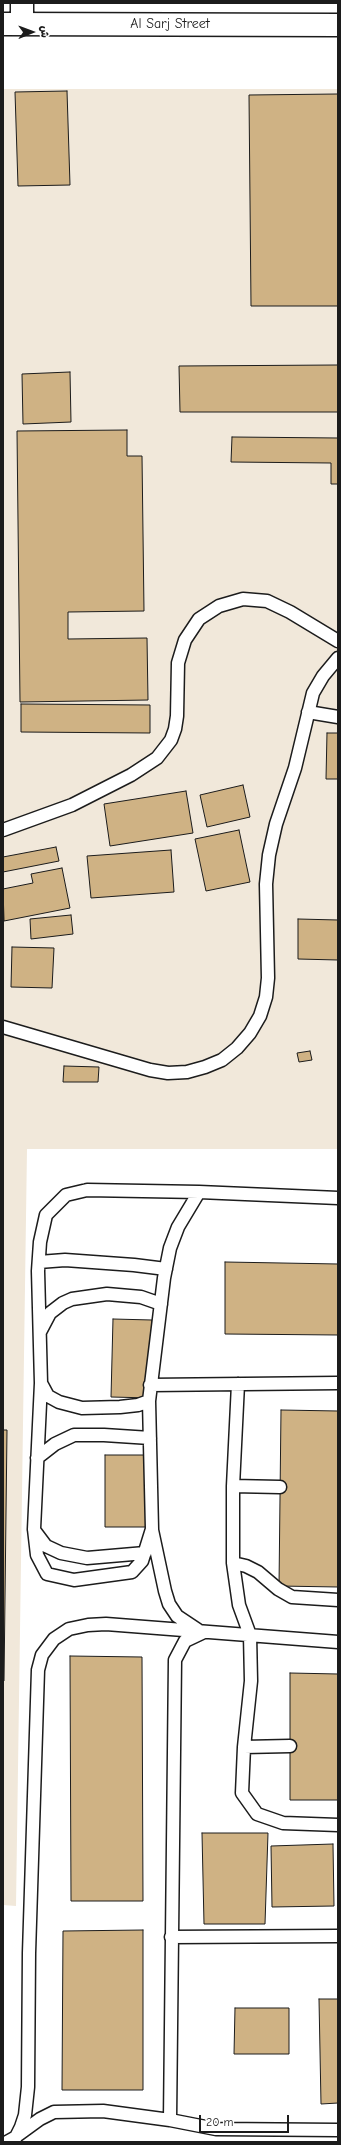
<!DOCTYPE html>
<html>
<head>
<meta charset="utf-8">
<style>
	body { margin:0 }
	#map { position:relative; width:341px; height:2145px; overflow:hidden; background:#fff; font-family:"Comic Neue","Playpen Sans Arabic",sans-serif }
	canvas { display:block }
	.frame { position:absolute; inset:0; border:4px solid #1c1c1c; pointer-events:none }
	.north { position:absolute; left:12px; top:12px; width:40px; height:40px; -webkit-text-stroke:3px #fff; paint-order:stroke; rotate:89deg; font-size:11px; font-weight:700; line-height:16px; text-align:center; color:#1c1c1c }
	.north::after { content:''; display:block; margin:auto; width:14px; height:18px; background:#1c1c1c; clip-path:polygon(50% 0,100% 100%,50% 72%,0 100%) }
	.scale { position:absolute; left:199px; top:2115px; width:90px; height:18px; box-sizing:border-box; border:2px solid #1c1c1c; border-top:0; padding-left:5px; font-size:12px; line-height:14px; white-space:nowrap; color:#1c1c1c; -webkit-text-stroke:3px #fff; paint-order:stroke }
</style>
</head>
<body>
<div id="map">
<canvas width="341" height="2145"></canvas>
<div class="frame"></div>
<div class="north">ش</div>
<div class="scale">20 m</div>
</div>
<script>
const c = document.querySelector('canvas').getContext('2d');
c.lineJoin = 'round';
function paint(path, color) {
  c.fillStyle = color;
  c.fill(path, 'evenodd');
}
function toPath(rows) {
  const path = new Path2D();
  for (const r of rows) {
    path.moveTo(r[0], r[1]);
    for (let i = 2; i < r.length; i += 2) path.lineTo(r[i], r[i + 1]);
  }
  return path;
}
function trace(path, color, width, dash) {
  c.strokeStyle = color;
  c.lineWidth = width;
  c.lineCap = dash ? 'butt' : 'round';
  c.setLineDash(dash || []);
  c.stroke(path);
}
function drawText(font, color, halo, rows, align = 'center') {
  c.font = font + ' "Comic Neue",sans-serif';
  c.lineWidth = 3;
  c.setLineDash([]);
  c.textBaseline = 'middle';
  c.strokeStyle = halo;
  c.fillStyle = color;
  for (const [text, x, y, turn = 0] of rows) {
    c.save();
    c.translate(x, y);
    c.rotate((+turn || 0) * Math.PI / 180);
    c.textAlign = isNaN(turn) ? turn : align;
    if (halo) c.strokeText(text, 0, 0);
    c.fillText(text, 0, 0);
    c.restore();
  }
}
const built = toPath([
	[3,89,338,89,338,1149,27,1149,16,1906,3,1905]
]);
const building = toPath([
	[67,91,70,185,18,186,15,92,67,91],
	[338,94,338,306,251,306,249,95,338,94],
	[338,365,338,412,180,412,179,366,338,365],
	[70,372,71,422,23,424,22,374,70,372],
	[127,430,127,456,142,456,144,611,68,612,68,639,147,638,148,700,20,702,17,431,127,430],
	[232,437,338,438,338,484,331,484,331,463,231,462,232,437],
	[21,704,150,705,150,733,21,732,21,704],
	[327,733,338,733,338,779,326,779,327,733],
	[243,785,250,817,207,827,200,795,243,785],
	[186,791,193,833,110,846,104,804,186,791],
	[239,830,250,882,206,891,195,839,239,830],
	[56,847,59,861,3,872,3,857,56,847],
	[171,850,174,892,91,898,87,856,171,850],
	[62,868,70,908,4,921,3,889,33,883,31,874,62,868],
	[71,915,73,934,31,939,30,919,71,915],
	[298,919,338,920,338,960,298,959,298,919],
	[12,947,54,948,52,988,11,987,12,947],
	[310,1051,312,1060,299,1062,297,1053,310,1051],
	[64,1066,99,1067,98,1082,63,1082,64,1066],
	[225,1262,338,1264,338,1335,225,1334,225,1262],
	[113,1319,152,1320,151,1398,111,1397,113,1319],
	[281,1410,338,1411,338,1587,279,1586,281,1410],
	[3,1430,7,1430,4,1681,3,1681,3,1430],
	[105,1455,146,1455,146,1527,105,1527,105,1455],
	[70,1656,142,1657,143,1901,71,1901,70,1656],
	[290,1673,338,1674,338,1800,290,1800,290,1673],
	[202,1833,268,1833,265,1924,204,1924,202,1833],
	[333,1844,334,1906,272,1907,271,1846,333,1844],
	[143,1930,143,2090,62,2090,63,1931,143,1930],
	[319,1999,338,1999,338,2103,321,2104,319,1999],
	[235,2008,289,2008,289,2054,234,2054,235,2008]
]);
const lane = toPath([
	[308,712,338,717],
	[3,830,72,805,131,775,157,758,171,740,175,729,177,716,178,663,185,640,199,619,219,606,243,599,267,601,290,612,338,641],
	[3,1027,150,1070,168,1073,187,1072,205,1067,222,1060,237,1048,250,1033,260,1016,266,997,268,978,266,884,269,855,276,824,295,768,313,693,323,676,338,658],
	[87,1190,199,1192,178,1227,170,1248,164,1278,149,1401,152,1529,142,1561,132,1572,74,1580,47,1574,37,1555,34,1529,41,1383,38,1271,40,1242,46,1215,66,1195,87,1190],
	[199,1192,338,1198],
	[39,1262,65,1260,134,1265,166,1269],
	[40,1332,50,1313,63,1303,72,1299,107,1294,141,1297,161,1304],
	[41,1383,48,1396,59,1402,82,1408,120,1407,138,1405,149,1401],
	[238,1384,233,1486,233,1563,239,1605,250,1635,251,1681,244,1747,242,1793,257,1814,283,1823,338,1825],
	[150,1385,338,1383],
	[37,1458,55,1444,74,1435,104,1435,150,1438],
	[233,1486,280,1487],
	[34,1530,46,1546,61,1553,87,1558,145,1553],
	[152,1530,165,1591,169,1604,177,1616,198,1630],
	[233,1563,246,1566,258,1572,278,1589,292,1597,338,1600],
	[244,1747,290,1746],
	[171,1937,338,1936],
	[170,2120,216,2129,338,2130],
	[18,2135,40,2119,54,2112,103,2111,170,2120,175,1660,185,1641,204,1632],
	[7,2142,16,2137,21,2127,25,2115,28,2087,29,1953,38,1670,42,1655,54,1639,69,1629,88,1625,106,1624,338,1642]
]);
const street = toPath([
	[3,24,338,25],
	[22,24,22,3]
]);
const streetNames = [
	["Al Sarj Street",170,24]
];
paint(built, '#f1e8da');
paint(building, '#cfb284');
trace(building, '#1c1c1c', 1);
trace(lane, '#1c1c1c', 15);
trace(street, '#1c1c1c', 25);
trace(lane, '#fff', 12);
trace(street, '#fff', 22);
drawText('14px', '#1c1c1c', '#fff', streetNames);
</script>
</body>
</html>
